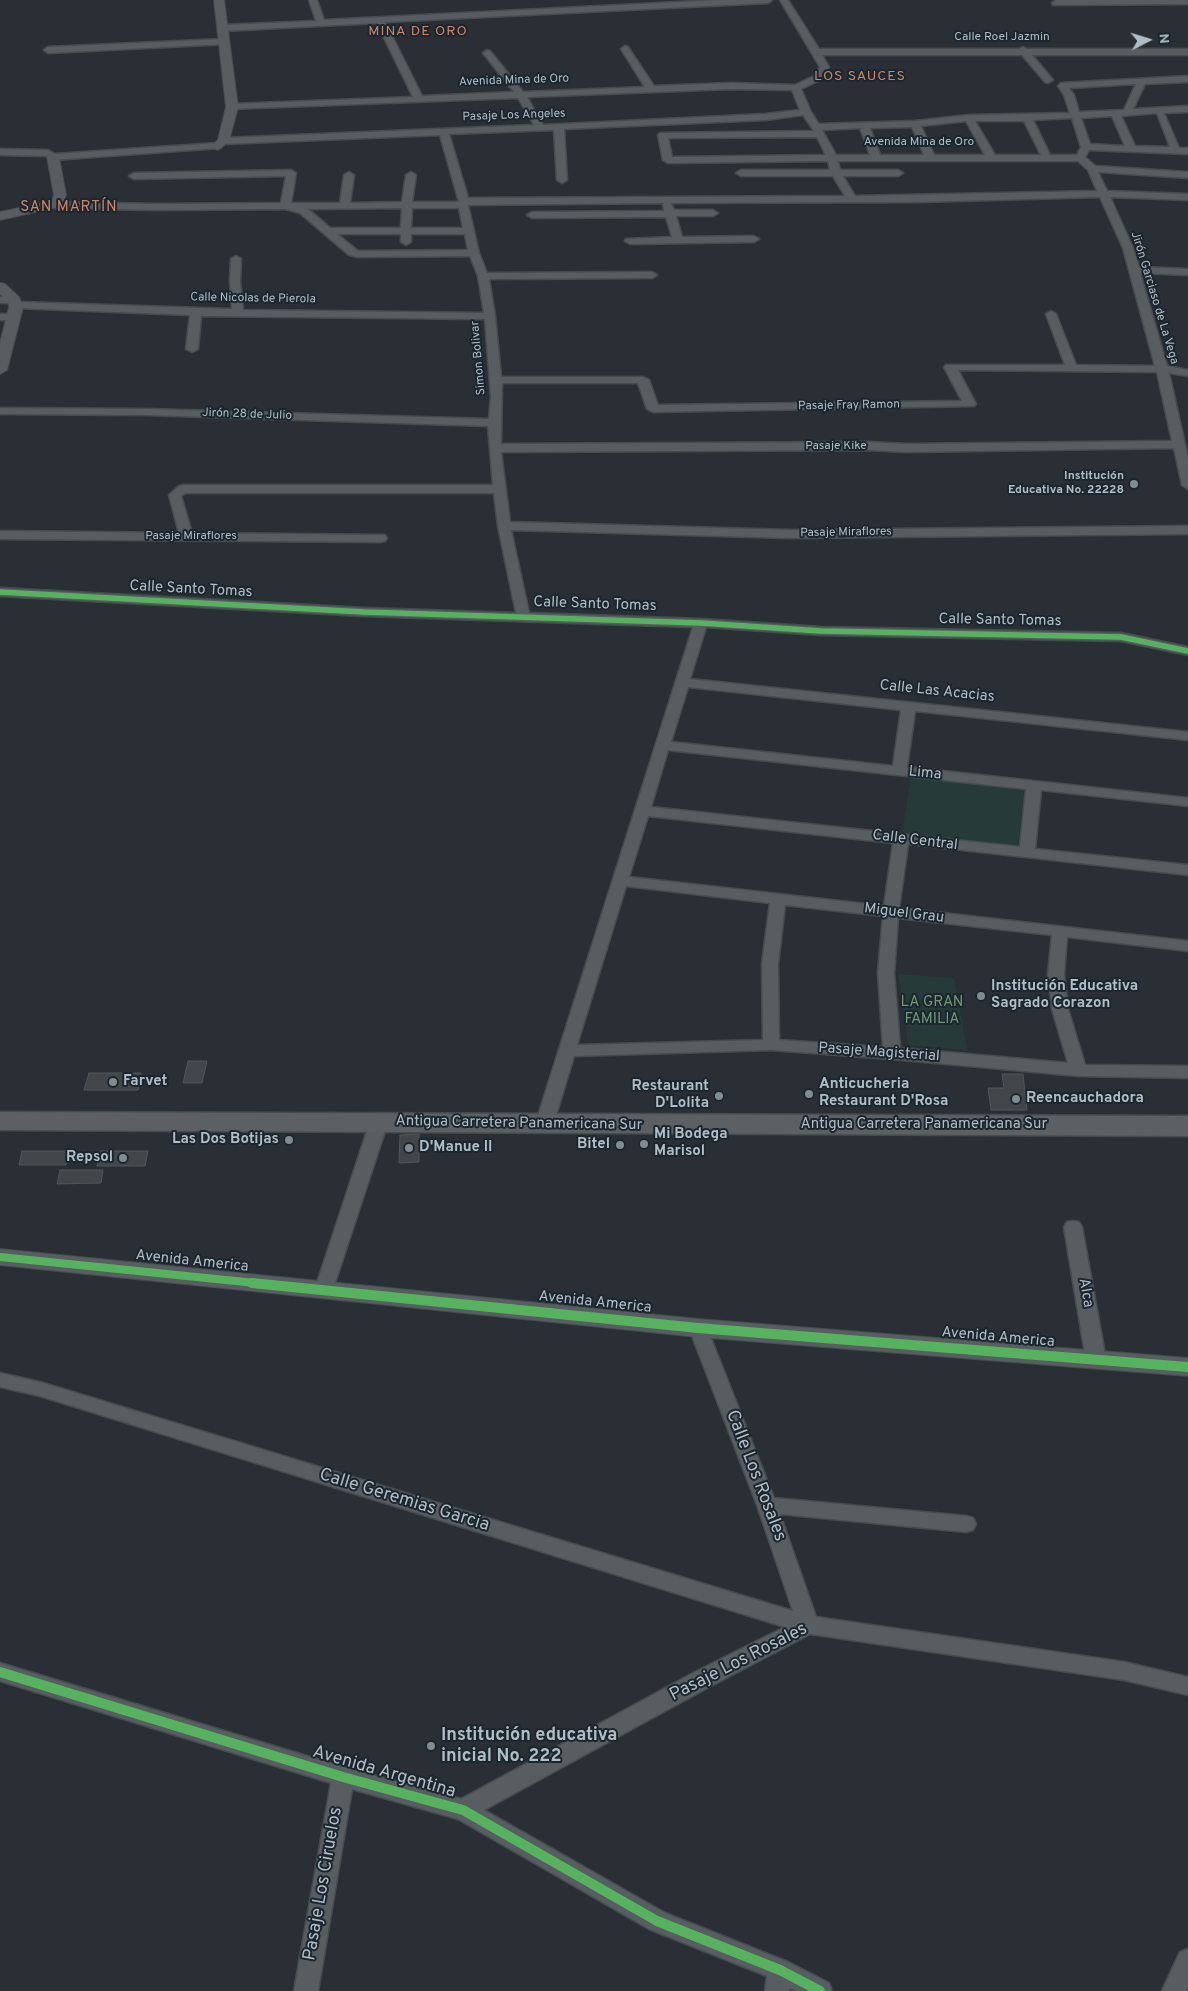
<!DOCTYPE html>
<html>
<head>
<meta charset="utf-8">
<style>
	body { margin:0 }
	#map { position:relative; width:1188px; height:1991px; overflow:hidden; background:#292f34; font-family:Overpass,sans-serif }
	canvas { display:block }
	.north { position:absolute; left:1123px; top:15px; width:50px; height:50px; -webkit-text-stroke:4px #1c262e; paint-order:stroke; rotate:85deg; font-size:14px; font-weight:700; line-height:20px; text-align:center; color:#b2bcc5 }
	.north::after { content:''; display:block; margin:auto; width:18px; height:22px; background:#b2bcc5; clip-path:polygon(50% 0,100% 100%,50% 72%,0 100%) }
</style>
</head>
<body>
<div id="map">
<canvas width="1188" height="1991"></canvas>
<div class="north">N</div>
</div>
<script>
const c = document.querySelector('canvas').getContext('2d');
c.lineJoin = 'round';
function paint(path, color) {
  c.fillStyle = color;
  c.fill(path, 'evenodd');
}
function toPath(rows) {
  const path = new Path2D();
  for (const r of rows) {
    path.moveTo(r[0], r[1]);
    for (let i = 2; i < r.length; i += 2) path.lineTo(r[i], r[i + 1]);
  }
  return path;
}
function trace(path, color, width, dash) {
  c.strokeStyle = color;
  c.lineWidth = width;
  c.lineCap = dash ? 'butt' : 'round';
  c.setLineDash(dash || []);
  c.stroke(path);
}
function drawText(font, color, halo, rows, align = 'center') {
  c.font = font + ' Overpass,sans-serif';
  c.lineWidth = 4;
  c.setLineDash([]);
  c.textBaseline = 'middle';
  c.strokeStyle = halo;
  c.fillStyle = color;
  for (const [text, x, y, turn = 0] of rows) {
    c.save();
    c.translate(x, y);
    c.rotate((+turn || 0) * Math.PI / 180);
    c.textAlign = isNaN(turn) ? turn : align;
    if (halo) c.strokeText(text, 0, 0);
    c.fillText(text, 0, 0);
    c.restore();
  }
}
const green = toPath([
	[911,777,1024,790,1018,846,902,833],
	[898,974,954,978,967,1050,908,1045]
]);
const building = toPath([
	[188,1061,207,1061,202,1083,183,1083,188,1061],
	[89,1073,141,1073,138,1090,84,1090,89,1073],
	[1002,1074,1023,1074,1027,1110,991,1110,988,1088,1004,1088,1002,1074],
	[419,1134,419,1162,399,1163,400,1135,419,1134],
	[22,1151,69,1151,66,1165,19,1165,22,1151],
	[101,1151,148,1151,145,1166,97,1166,101,1151],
	[60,1170,103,1170,101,1183,57,1184,60,1170]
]);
const minor = toPath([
	[309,0,317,0,324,20,719,0,772,0,768,3,385,22,422,96,514,92,483,53,487,50,490,51,523,92,645,87,621,49,625,46,628,47,654,86,731,83,795,85,814,76,820,67,780,0,788,0,819,49,1019,49,1023,47,1027,49,1188,49,1188,55,1032,55,1053,80,1048,83,1045,82,1022,55,822,55,829,67,820,80,801,89,811,112,819,124,915,121,969,115,1070,113,1064,95,1058,86,1061,83,1188,76,1188,82,1145,84,1133,109,1188,106,1188,112,1164,113,1179,148,1188,148,1188,154,1089,150,1085,157,1095,166,1188,172,1188,178,1098,172,1107,191,1188,194,1188,200,1110,197,1133,248,1139,267,1188,269,1188,275,1140,273,1167,366,1188,370,1188,376,1169,373,1188,458,1188,489,1182,485,1174,448,906,452,868,450,501,452,510,522,790,530,1188,526,1188,534,790,538,511,530,529,613,701,619,821,627,1121,633,1188,647,1188,655,1121,641,821,635,706,627,690,679,1188,732,1188,740,915,711,907,767,1188,798,1188,806,1041,790,1035,849,1188,865,1188,875,908,844,899,908,1188,941,1188,951,1067,937,1064,974,1068,1009,1085,1065,1188,1066,1188,1078,1078,1076,892,1059,771,1050,574,1056,554,1122,551,1126,545,1128,539,1126,536,1122,693,627,364,616,0,596,0,588,364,608,516,613,498,526,494,493,186,493,181,496,192,533,385,535,387,538,385,541,381,542,0,539,0,531,179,533,169,495,179,486,183,485,493,485,488,426,147,415,0,414,0,408,147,409,489,419,491,397,485,319,201,316,198,349,192,352,186,349,190,315,16,308,12,307,12,303,0,303,0,297,14,297,18,298,18,302,232,309,230,281,231,259,236,256,241,259,240,281,243,310,484,313,478,276,470,256,358,257,349,255,300,213,285,209,159,210,54,208,49,205,54,202,159,204,281,203,286,176,134,179,129,176,134,173,291,170,296,173,291,203,340,203,344,175,349,172,354,175,350,203,402,202,406,175,411,172,416,175,412,202,459,202,440,135,223,144,218,141,223,138,534,125,518,98,229,109,229,105,232,104,413,97,377,23,223,31,219,28,223,25,316,21,309,0],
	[1136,84,1124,110,1079,112,1074,95,1069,88,1136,84],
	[731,89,792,90,800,110,765,114,543,125,527,97,731,89],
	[1157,113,1170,147,1135,146,1121,116,1157,113],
	[803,115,814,131,660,133,658,135,663,160,668,163,828,161,830,170,741,170,736,173,741,176,833,176,845,196,468,198,449,134,554,130,557,180,562,183,567,180,564,129,765,120,803,115],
	[1112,116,1125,146,1090,144,1081,118,1112,116],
	[1072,118,1081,147,1077,155,1050,155,1033,120,1072,118],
	[966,121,985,155,934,155,921,126,966,121],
	[975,121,1024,121,1041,155,995,155,975,121],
	[912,127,924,155,880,155,870,128,912,127],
	[860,128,870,155,836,155,822,130,860,128],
	[817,137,826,155,672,157,668,138,817,137],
	[838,161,1078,161,1088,170,1097,191,855,196,843,176,898,176,903,173,898,170,840,170,838,161],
	[1100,197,1123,248,1155,366,1076,365,1056,314,1051,311,1046,314,1065,365,946,365,944,367,962,401,658,405,649,380,643,377,501,377,495,316,489,279,652,278,657,275,652,272,487,273,479,253,468,205,663,203,664,211,532,212,527,215,532,218,666,217,672,237,626,239,625,241,630,244,754,242,759,239,754,236,682,237,676,216,713,216,718,213,713,210,674,210,671,203,918,202,1100,197],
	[402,208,401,228,330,228,308,209,402,208],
	[412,208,459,208,463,228,411,228,412,208],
	[337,234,401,234,401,242,406,245,411,242,411,234,465,234,468,250,358,251,337,234],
	[958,370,1157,372,1172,441,906,444,868,442,501,444,502,383,638,383,647,409,653,412,974,406,976,404,958,370],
	[688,687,901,710,893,766,671,742,688,687],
	[668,750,1026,789,1020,847,651,807,668,750],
	[648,816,893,843,884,906,629,877,648,816],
	[626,886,770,903,762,964,763,1040,577,1045,626,886],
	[785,905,883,916,878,973,883,1047,779,1040,778,964,785,905],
	[898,918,1052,935,1048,974,1052,1009,1068,1063,900,1048,894,973,898,918],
	[1056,0,1188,0,1188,4,1053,5,1052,3,1056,0],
	[224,39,228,42,227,44,48,53,44,50,48,47,224,39],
	[217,143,220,144,220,148,53,160,46,156,0,155,0,149,48,150,55,154,217,143],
	[0,314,15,314,20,317,15,320,0,320,0,314],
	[379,1116,385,1118,388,1122,333,1289,331,1294,324,1296,317,1294,315,1289,370,1122,373,1118,379,1116],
	[1073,1221,1079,1222,1082,1227,1106,1360,1103,1365,1096,1367,1089,1365,1086,1360,1064,1227,1067,1222,1073,1221],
	[698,1321,705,1323,707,1328,774,1498,966,1516,973,1518,976,1524,973,1530,966,1532,780,1514,816,1617,1124,1662,1188,1677,1188,1695,1124,1680,810,1634,709,1687,484,1810,665,1913,788,1962,829,1983,832,1991,796,1991,790,1988,789,1991,765,1991,767,1976,649,1929,458,1819,352,1789,318,1991,294,1991,331,1783,0,1681,0,1663,343,1767,461,1799,693,1673,785,1627,40,1396,0,1387,0,1373,40,1382,793,1611,757,1505,689,1328,691,1323,698,1321],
	[1188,1949,1188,1987,1186,1991,1162,1991,1180,1952,1188,1949]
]);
const tertiary = toPath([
	[214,0,224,0,238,107,229,141,221,148,217,150,211,146,218,140,226,107,214,0],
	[53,153,59,157,66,195,62,206,0,220,0,212,52,201,54,195,47,157,53,153],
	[0,283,5,284,19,297,23,307,7,370,0,374,0,343,9,307,8,301,0,294,0,283],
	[0,1249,698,1319,1188,1358,1188,1376,698,1337,0,1265,0,1249]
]);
const trunk = toPath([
	[0,1112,1188,1116,1188,1136,0,1130,0,1112]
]);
const cyclewayFar2 = toPath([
	[0,592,364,612,701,623,821,631,1121,637,1188,651]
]);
const cyclewayFar1 = toPath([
	[0,1257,265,1284]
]);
const cycleway = toPath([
	[252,1283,698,1328,1188,1367],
	[0,1672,343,1777,463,1810,657,1921,780,1970,820,1991]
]);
const markers = [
	[1134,484,5,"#828b92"],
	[981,996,5,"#828b92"],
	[113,1082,5,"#828b92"],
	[809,1094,5,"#828b92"],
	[719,1096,5,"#828b92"],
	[1016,1099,5,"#828b92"],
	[289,1140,5,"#828b92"],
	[644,1144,5,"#828b92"],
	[620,1145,5,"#828b92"],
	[409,1148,5,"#828b92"],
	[123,1158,5,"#828b92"],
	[431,1746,5,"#828b92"]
];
const farStreetnames = [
	["Calle Roel Jazmin",1002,38],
	["Avenida Mina de Oro",514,81,-2],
	["Pasaje Los Angeles",514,116,-2],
	["Avenida Mina de Oro",919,143],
	["Jirón Garciaso de La Vega",1154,298,73],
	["Calle Nicolas de Pierola",253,299,1],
	["Simon Bolivar",479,358,-95],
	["Pasaje Fray Ramon",849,406,-1],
	["Jirón 28 de Julio",247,415,2],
	["Pasaje Kike",836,447],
	["Pasaje Miraflores",846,533,-1],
	["Pasaje Miraflores",191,537]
];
const farPoinames = [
	["Institución",1124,477],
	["Educativa No. 22228",1124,491]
];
const farNeighbourhoodnames = [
	["MINA DE ORO",418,32],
	["LOS SAUCES",860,77]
];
const farQuarternames = [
	["SAN MARTÍN",69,208]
];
const streetNames = [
	["Calle Santo Tomas",191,590,3],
	["Calle Santo Tomas",595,605,2],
	["Calle Santo Tomas",1000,621,1],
	["Calle Las Acacias",937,692,6],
	["Lima",925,774,6],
	["Calle Central",915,841,7],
	["Miguel Grau",904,914,7],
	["Pasaje Magisterial",879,1053,4],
	["Antigua Carretera Panamericana Sur",519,1124,1],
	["Antigua Carretera Panamericana Sur",924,1125],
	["Avenida America",192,1262,6],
	["Alca",1085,1293,80],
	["Avenida America",595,1303,6],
	["Avenida America",998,1338,5]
];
const poiNames = [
	["Institución Educativa",991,987],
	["Sagrado Corazon",991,1004],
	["Farvet",123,1082],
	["Anticucheria",819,1085],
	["Restaurant D'Rosa",819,1102],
	["Restaurant",709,1087,"right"],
	["D'Lolita",709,1104,"right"],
	["Reencauchadora",1026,1099],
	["Mi Bodega",654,1135],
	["Marisol",654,1152],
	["Las Dos Botijas",279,1140,"right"],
	["Bitel",610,1145,"right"],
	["D'Manue II",419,1148],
	["Repsol",113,1158,"right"]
];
const parkNames = [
	["LA GRAN",932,1003],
	["FAMILIA",932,1020]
];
const nearStreetnames = [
	["Calle Los Rosales",755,1476,69],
	["Calle Geremias Garcia",404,1501,17],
	["Pasaje Los Rosales",739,1663,-27],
	["Avenida Argentina",384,1773,16],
	["Pasaje Los Ciruelos",324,1884,-80]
];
const nearPoinames = [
	["Institución educativa",441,1736],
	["inicial No. 222",441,1757]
];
paint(green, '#263a3a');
paint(building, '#41464a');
trace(building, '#50565b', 1);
trace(minor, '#464b4f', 3);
trace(tertiary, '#464b4f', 2);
trace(trunk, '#454b4f', 3);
paint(minor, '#585d62');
paint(tertiary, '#585d62');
paint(trunk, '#5c6064');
trace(cyclewayFar2, '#56b35d', 5.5);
trace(cyclewayFar1, '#56b35d', 8);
trace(cycleway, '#56b35d', 10);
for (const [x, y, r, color] of markers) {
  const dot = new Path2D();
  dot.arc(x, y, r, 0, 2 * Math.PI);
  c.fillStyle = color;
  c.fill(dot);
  trace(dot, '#1c262e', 2);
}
drawText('12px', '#b2bcc5', '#1c262e', farStreetnames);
drawText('bold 12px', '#b2bcc5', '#1c262e', farPoinames, 'right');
c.letterSpacing = '1px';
drawText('14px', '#cc8666', '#1c262e', farNeighbourhoodnames);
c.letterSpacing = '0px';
c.letterSpacing = '1px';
drawText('15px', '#cc8666', '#1c262e', farQuarternames);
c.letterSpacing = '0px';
drawText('15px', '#b2bcc5', '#1c262e', streetNames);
drawText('bold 15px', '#b2bcc5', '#1c262e', poiNames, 'left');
drawText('15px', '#729976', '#1c262e', parkNames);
drawText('18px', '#b2bcc5', '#1c262e', nearStreetnames);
drawText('bold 18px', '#b2bcc5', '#1c262e', nearPoinames, 'left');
</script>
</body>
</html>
